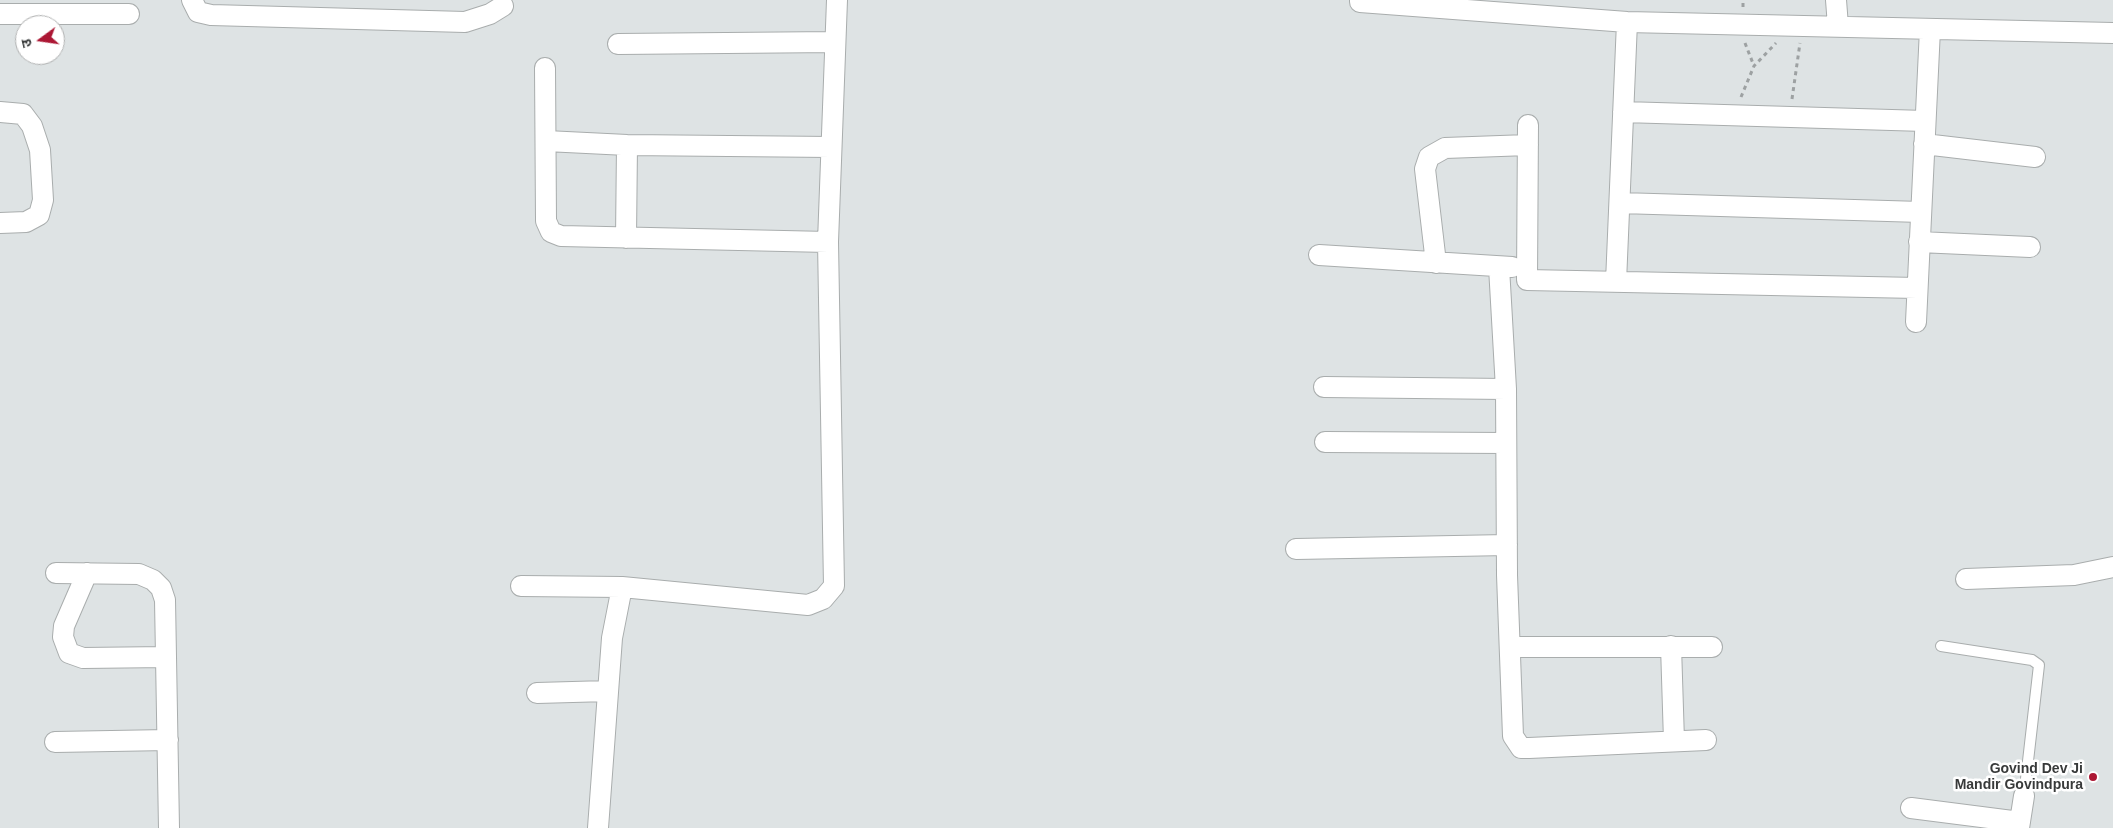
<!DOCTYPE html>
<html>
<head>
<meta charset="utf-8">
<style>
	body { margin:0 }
	#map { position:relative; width:2113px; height:828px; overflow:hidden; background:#dee3e4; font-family:Arial,"Noto Sans Devanagari",sans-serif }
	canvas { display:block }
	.north { position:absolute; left:15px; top:15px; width:50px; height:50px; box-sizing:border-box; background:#fff; border:1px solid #afb0b0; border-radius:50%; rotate:256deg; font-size:14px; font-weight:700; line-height:20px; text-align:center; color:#383a3a }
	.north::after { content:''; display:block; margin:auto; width:18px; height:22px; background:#ac1734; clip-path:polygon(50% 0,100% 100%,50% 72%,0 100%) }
</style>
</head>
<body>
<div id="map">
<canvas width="2113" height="828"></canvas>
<div class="north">उ</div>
</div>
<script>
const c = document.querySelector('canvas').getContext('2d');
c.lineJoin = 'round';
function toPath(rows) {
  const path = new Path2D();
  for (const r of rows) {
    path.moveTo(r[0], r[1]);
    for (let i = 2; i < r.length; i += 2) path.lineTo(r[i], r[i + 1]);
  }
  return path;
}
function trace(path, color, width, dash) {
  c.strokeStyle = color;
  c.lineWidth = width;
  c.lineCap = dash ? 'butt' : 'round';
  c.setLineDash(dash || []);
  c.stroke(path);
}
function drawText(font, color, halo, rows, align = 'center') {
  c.font = font + ' Arial,sans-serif';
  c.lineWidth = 5;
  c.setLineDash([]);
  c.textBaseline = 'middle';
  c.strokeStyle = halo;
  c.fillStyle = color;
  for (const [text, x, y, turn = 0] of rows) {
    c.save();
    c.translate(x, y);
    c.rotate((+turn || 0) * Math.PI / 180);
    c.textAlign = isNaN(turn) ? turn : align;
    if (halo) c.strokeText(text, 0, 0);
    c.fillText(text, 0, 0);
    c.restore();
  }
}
const path = toPath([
	[1743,7,1743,0],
	[1745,43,1754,66],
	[1741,97,1754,66,1776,43],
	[1792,99,1800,43]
]);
const lane = toPath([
	[1941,646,2032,660,2039,665,2024,796]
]);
const street = toPath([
	[192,0,198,12,211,15,465,22,490,14,503,6],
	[1360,0,1360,2,1627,22,2113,33],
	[1836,0,1838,26],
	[0,14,129,14],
	[618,44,834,42],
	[545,68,546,221,551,232,561,236,828,242],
	[0,112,23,114,32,126,40,150,43,200,39,215,26,222,0,223],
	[1623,112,1925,121],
	[1528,125,1527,280,1917,288],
	[546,141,627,145,831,147],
	[1924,144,2035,157],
	[1620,203,1921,212],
	[626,238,627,145],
	[1919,242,2030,247],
	[1319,255,1512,267],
	[1436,263,1425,169,1429,157,1445,148,1528,145],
	[1499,267,1506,389,1507,575,1513,736,1521,748,1529,748,1706,740],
	[1616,282,1627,22],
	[1916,322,1930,29],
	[1324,387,1506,389],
	[1325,442,1506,443],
	[1296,549,1507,545],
	[56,573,139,574,153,580,161,588,165,600,169,828],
	[87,573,64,626,63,637,69,653,83,658,166,657],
	[1966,579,2074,575,2113,567],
	[521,586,622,587],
	[1671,646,1674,741],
	[1510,647,1712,647],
	[537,693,608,691],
	[55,742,168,740],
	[1911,808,2020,822],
	[598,828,612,638,622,587,808,605,823,599,834,586,828,242,837,0],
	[2019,828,2024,796]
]);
const markers = [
	[2093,777,5,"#ac1734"]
];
const poiNames = [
	["Govind Dev Ji",2083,769],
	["Mandir Govindpura",2083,785]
];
trace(lane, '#a9adad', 12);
trace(street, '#a9adad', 22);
trace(path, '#9da1a2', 3, [4, 4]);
trace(lane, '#fff', 10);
trace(street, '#fff', 20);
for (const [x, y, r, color] of markers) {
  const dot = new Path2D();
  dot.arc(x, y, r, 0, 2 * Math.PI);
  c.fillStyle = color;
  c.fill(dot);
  trace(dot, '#fff', 2);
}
drawText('bold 14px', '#383a3a', '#fff', poiNames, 'right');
</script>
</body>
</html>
